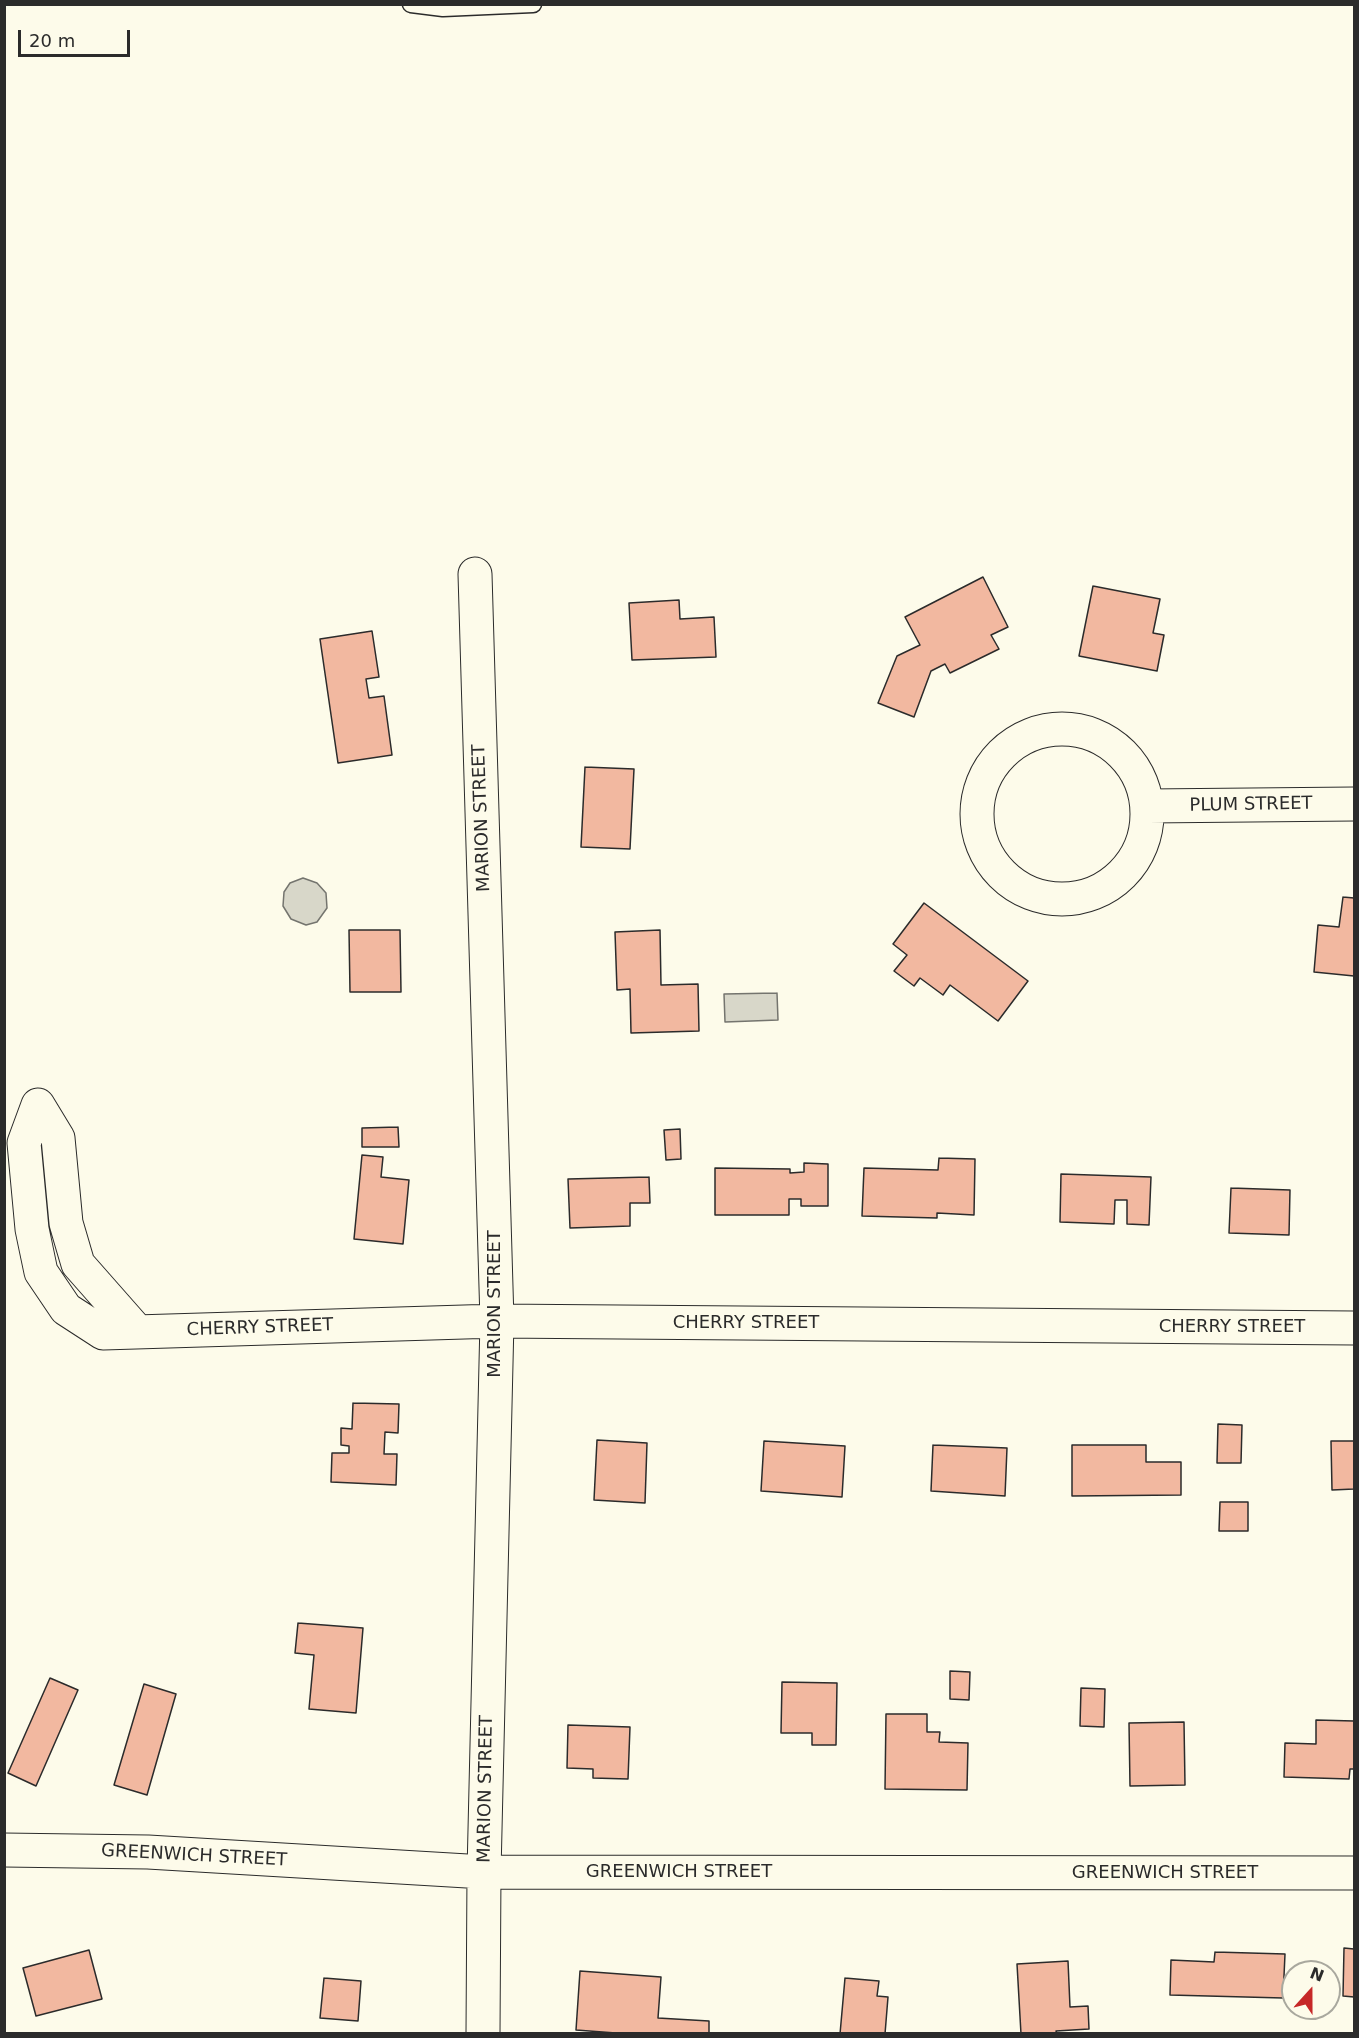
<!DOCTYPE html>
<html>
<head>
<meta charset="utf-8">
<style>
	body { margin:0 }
	#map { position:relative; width:1359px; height:2038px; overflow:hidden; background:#fdfbea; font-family:"DejaVu Sans",sans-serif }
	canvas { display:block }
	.frame { position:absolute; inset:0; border:6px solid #2b2b2b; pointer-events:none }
	.north { position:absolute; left:1281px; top:1960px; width:60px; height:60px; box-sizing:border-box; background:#fdfbea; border:2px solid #a9a89e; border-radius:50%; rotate:21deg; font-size:16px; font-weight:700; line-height:24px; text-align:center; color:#2b2b2b }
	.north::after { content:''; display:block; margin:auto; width:21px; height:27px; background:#c62828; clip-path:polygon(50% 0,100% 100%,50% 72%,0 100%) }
	.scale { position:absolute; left:18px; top:30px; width:112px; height:27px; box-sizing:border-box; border:3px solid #2b2b2b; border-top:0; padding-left:8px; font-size:18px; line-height:21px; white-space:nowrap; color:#2b2b2b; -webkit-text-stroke:4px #fdfbea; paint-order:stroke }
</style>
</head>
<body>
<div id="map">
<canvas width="1359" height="2038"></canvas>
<div class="frame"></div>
<div class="north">N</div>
<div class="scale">20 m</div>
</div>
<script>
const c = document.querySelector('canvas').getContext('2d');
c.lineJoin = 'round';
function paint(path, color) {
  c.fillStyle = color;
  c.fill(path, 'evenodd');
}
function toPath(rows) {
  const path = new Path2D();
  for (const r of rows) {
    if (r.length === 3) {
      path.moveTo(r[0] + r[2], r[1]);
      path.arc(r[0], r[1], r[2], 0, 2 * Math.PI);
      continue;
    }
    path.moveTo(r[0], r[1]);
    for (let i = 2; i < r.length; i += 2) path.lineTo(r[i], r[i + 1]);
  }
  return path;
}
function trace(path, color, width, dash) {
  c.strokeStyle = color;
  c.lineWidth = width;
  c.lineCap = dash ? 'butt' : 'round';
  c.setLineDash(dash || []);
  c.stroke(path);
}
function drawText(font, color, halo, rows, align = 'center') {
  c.font = font + ' "DejaVu Sans",sans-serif';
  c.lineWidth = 4.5;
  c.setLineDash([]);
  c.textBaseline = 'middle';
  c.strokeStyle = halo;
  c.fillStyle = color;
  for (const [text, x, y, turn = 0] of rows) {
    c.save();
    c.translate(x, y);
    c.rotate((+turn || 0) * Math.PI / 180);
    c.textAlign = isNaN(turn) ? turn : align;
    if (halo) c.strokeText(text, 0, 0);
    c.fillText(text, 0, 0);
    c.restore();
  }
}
const water = toPath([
	[303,878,317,883,326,893,327,908,317,922,306,925,291,919,283,906,284,892,290,883,303,878],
	[777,993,778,1020,725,1022,724,994,777,993]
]);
const building = toPath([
	[983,577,1008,627,991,635,999,649,950,673,945,664,931,671,914,717,878,703,897,656,920,645,905,617,983,577],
	[1093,586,1160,599,1153,633,1164,635,1157,671,1079,656,1093,586],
	[679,600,680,619,714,617,716,657,632,660,629,603,679,600],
	[372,631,379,677,366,679,369,698,384,696,392,755,338,763,320,639,372,631],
	[585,767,634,769,630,849,581,847,585,767],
	[1343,897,1354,898,1354,976,1314,972,1318,925,1339,927,1343,897],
	[924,903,1028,981,998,1021,950,985,943,995,920,978,914,986,894,971,907,955,893,944,924,903],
	[349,930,400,930,401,992,350,992,349,930],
	[660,930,661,985,698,984,699,1031,631,1033,630,989,617,990,615,932,660,930],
	[398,1127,399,1147,362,1147,362,1128,398,1127],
	[680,1129,681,1159,666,1160,664,1130,680,1129],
	[362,1155,383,1157,381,1177,409,1180,403,1244,354,1239,362,1155],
	[939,1158,975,1159,974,1215,937,1213,937,1218,862,1216,864,1168,938,1170,939,1158],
	[804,1163,828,1164,828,1206,801,1206,801,1199,789,1199,789,1215,715,1215,715,1168,790,1169,790,1173,804,1172,804,1163],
	[1061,1174,1151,1177,1149,1225,1127,1224,1127,1200,1115,1200,1114,1224,1060,1222,1061,1174],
	[649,1177,650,1203,630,1203,630,1226,570,1228,568,1179,649,1177],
	[1231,1188,1290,1190,1289,1235,1229,1233,1231,1188],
	[353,1403,399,1404,398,1433,385,1432,384,1454,397,1454,396,1485,331,1482,332,1453,349,1453,349,1446,341,1445,341,1428,352,1429,353,1403],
	[1218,1424,1242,1425,1241,1463,1217,1463,1218,1424],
	[597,1440,647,1443,645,1503,594,1500,597,1440],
	[764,1441,845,1446,842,1497,761,1491,764,1441],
	[1331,1441,1354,1441,1354,1489,1332,1490,1331,1441],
	[933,1445,1007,1448,1005,1496,931,1491,933,1445],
	[1072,1445,1146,1445,1146,1462,1181,1462,1181,1495,1072,1496,1072,1445],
	[1220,1502,1248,1502,1248,1531,1219,1531,1220,1502],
	[298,1623,363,1628,356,1713,309,1709,314,1655,295,1653,298,1623],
	[950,1671,970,1672,969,1700,950,1699,950,1671],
	[50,1678,78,1690,36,1786,8,1773,50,1678],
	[782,1682,837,1683,836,1745,812,1745,812,1733,781,1733,782,1682],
	[144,1684,176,1694,147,1795,114,1785,144,1684],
	[1081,1688,1105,1689,1104,1727,1080,1726,1081,1688],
	[886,1714,927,1714,927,1732,940,1732,939,1742,968,1743,967,1790,885,1789,886,1714],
	[1316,1720,1354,1721,1354,1769,1350,1769,1349,1779,1284,1777,1285,1743,1316,1744,1316,1720],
	[1184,1722,1185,1785,1130,1786,1129,1723,1184,1722],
	[568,1725,630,1727,628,1779,593,1778,593,1769,567,1768,568,1725],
	[1344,1948,1354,1949,1354,1997,1343,1996,1344,1948],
	[89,1950,102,1999,36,2016,23,1968,89,1950],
	[1215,1952,1285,1954,1283,1998,1170,1995,1171,1960,1214,1962,1215,1952],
	[1068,1961,1070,2007,1088,2006,1089,2029,1056,2031,1057,2034,1021,2034,1017,1964,1068,1961],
	[580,1971,661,1977,658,2018,709,2021,709,2034,629,2034,576,2030,580,1971],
	[324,1978,361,1981,358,2021,320,2018,324,1978],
	[845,1978,879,1981,877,1996,888,1997,885,2034,840,2034,845,1978]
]);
const lane = toPath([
	[411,4,443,8,533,4]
]);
const street = toPath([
	[475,574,497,1321,484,1872,483,2034],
	[1062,814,85],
	[1148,806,1354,804],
	[38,1105,24,1143,32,1229,41,1272,66,1309,103,1333,497,1321,1354,1328],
	[38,1105,58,1138,66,1223,78,1264,137,1331],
	[4,1850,148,1852,484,1872,1354,1873]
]);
const streetNames = [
	["PLUM STREET",1251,805,-1],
	["MARION STREET",482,818,-92],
	["MARION STREET",495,1304,-90],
	["CHERRY STREET",746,1323],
	["CHERRY STREET",1232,1327],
	["CHERRY STREET",260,1328,-2],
	["MARION STREET",486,1789,-89],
	["GREENWICH STREET",194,1856,3],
	["GREENWICH STREET",679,1872],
	["GREENWICH STREET",1165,1873]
];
paint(water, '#d8d7c9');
trace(water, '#74746e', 1.5);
paint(building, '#f2b8a0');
trace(building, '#2b2b2b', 1.5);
trace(lane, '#2b2b2b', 19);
trace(street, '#2b2b2b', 35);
trace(lane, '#fdfbea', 16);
trace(street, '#fdfbea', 33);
drawText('18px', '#2b2b2b', '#fdfbea', streetNames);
</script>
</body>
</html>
